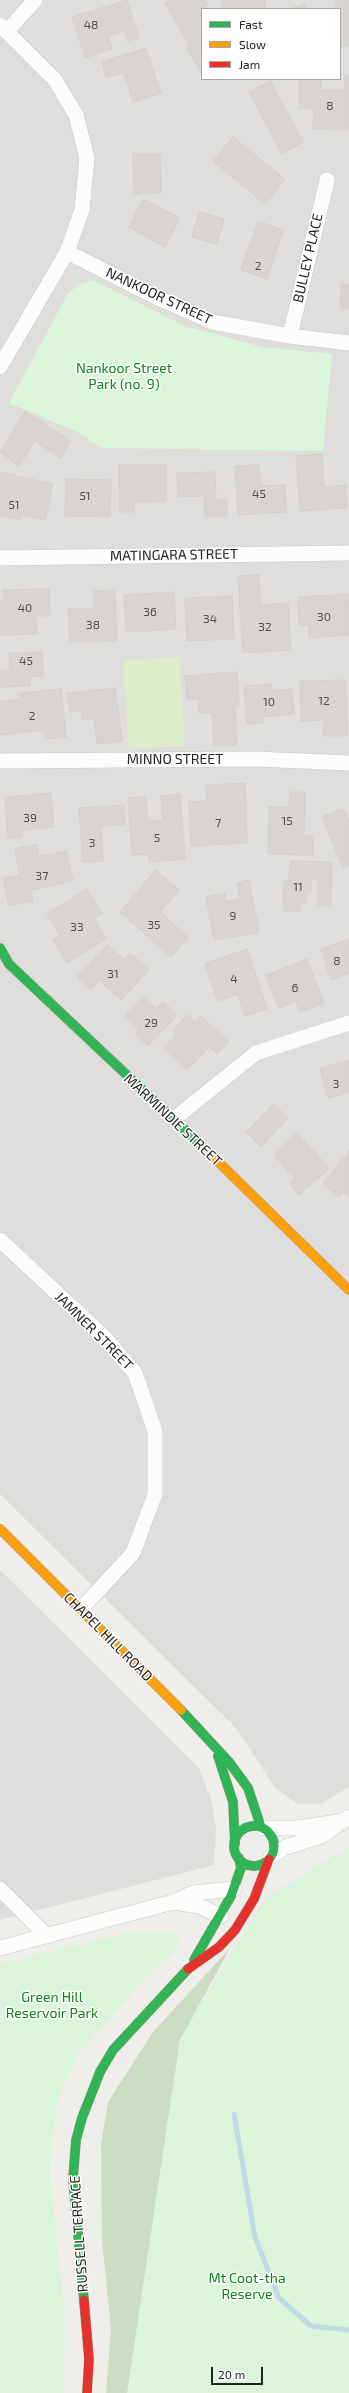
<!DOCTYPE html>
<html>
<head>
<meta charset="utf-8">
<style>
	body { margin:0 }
	#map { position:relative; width:349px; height:2393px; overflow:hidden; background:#f0eeeb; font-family:"Exo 2",sans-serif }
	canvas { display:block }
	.legend { position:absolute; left:201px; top:8px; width:140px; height:72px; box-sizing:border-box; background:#fff; border:1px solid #a7a7a7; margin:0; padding:5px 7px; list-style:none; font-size:12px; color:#222 }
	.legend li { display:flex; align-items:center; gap:8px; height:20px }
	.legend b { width:20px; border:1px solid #a7a7a7 }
	.scale { position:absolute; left:211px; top:2367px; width:52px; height:18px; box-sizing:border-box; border:2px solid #222; border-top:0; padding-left:5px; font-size:12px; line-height:14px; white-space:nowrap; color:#222; -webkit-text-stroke:3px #fff; paint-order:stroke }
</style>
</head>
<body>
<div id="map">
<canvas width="349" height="2393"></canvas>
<ul class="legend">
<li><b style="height:5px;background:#30b455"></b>Fast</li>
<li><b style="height:5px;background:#ff9f0a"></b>Slow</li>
<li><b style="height:5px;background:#e5322d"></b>Jam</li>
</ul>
<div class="scale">20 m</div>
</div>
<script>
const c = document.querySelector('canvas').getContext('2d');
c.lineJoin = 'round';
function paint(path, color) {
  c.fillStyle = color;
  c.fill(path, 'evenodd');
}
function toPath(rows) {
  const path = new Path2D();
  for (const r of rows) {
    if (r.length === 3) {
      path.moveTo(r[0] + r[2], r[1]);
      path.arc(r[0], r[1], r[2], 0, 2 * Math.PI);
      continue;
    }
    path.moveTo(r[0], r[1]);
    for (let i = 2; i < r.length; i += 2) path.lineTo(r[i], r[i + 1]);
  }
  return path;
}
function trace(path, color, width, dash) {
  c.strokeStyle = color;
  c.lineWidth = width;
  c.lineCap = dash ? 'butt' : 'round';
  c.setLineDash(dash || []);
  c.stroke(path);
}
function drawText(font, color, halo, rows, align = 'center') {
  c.font = font + ' "Exo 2",sans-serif';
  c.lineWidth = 3;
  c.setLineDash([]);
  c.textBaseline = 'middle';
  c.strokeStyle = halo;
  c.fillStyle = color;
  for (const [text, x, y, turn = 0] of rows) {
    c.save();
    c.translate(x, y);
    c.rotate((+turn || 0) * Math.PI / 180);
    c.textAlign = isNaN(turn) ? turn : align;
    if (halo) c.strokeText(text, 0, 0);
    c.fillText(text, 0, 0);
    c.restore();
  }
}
const residential = toPath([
	[0,0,349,0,349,1787,320,1804,298,1804,275,1788,237,1729,0,1494],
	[202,9,340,9,340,79,202,79],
	[0,1570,199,1768,212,1802,216,1828,214,1865,0,1920]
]);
const grass = toPath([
	[179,657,185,746,129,749,123,661]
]);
const forest = toPath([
	[349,1848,349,2393,106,2393,111,2329,102,2241,101,2144,108,2102,153,2032,230,1948,187,2027,265,1899]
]);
const park = toPath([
	[93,280,185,326,262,347,332,354,323,451,102,448,77,432,9,403,67,295,79,284],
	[349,1848,349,2393,127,2393,180,2039,265,1899],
	[173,1932,180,1942,175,1952,154,1969,78,2054,62,2090,57,2108,52,2138,50,2175,65,2319,64,2393,0,2393,0,1964,126,1933]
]);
const stream = toPath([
	[234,2114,255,2237,279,2298,311,2326,349,2330]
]);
const building = toPath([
	[127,0,139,38,127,41,124,31,108,36,112,49,85,58,72,17,127,0],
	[170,0,204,0,207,5,202,9,202,73,186,48,190,46,165,3,170,0],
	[230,0,264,0,266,9,224,9,222,2,230,0],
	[336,0,349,0,349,46,340,46,340,9,336,9,336,0],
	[305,4,307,9,290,9,305,4],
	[146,48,161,93,133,102,124,73,106,78,102,62,146,48],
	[345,76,349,76,349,130,313,129,314,109,299,109,299,80,321,80,321,90,345,90,345,76],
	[270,81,303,142,282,154,249,92,270,81],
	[233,137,285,179,265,204,213,161,233,137],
	[133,154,160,154,161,193,134,194,133,154],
	[143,199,180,218,165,247,129,227,143,199],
	[199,212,224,219,217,244,192,237,199,212],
	[258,221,283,230,267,279,241,270,258,221],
	[341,284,349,285,349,308,340,308,341,284],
	[25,411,71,441,60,458,35,441,19,466,0,452,25,411],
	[322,454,324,487,346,485,347,508,300,511,296,456,322,454],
	[119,465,166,465,166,501,134,502,134,512,120,512,119,465],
	[259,465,261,486,285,485,286,512,238,515,235,466,259,465],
	[0,472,53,484,45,520,21,515,20,520,0,516,0,472],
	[215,472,216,500,227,500,227,516,205,516,204,496,178,497,177,473,215,472],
	[66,479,111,480,110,517,65,516,66,479],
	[259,575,261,605,288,603,291,650,243,653,238,576,259,575],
	[49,589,50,616,37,616,37,634,0,635,0,600,3,600,3,590,49,589],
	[115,590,117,641,70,642,68,609,94,608,94,591,115,590],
	[174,592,176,629,126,632,124,595,174,592],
	[348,594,349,635,309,638,309,625,299,625,298,597,348,594],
	[232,596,234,639,187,641,185,598,232,596],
	[42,652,44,676,30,677,30,686,0,687,0,670,10,670,9,653,42,652],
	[237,672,239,706,235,707,237,745,214,746,212,713,199,713,198,699,187,699,185,676,237,672],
	[346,680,347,736,323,736,323,720,301,721,300,681,346,680],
	[271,684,272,691,292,689,294,714,262,717,263,723,247,724,244,686,271,684],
	[115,688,122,741,97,744,94,718,82,720,81,710,70,712,67,693,115,688],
	[61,689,66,737,45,739,44,730,0,735,0,702,20,699,20,693,61,689],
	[245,783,247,843,191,846,189,802,207,801,206,785,245,783],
	[290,792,305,792,304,835,313,835,313,855,268,854,269,807,289,807,290,792],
	[51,793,54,827,22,830,22,837,8,838,5,797,51,793],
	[180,794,185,859,149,862,149,854,132,855,128,798,146,796,148,821,163,820,161,796,180,794],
	[124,805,125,824,101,826,103,861,83,862,79,808,124,805],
	[342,809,349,820,349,865,343,868,322,817,342,809],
	[37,844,39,856,66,851,73,881,31,890,33,901,9,906,3,878,20,875,15,849,37,844],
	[291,861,332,862,331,906,318,905,318,879,312,879,311,892,307,892,306,904,300,904,300,912,283,911,284,881,288,881,291,861],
	[156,870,179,890,160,912,188,937,171,957,120,912,156,870],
	[249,880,259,932,214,940,206,897,225,893,226,901,240,899,237,883,249,880],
	[87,889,102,914,94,919,106,939,67,963,53,940,60,935,47,914,87,889],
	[349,939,349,973,331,980,321,949,349,939],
	[107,945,124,960,130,953,149,970,121,1000,99,980,91,990,77,977,107,945],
	[247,949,267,1009,245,1016,238,994,218,1001,205,964,247,949],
	[307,959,324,1003,300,1012,296,1001,279,1008,266,975,307,959],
	[143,997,156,1009,163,1001,177,1015,148,1046,135,1034,139,1030,125,1016,143,997],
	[187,1015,195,1022,201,1016,229,1042,217,1054,209,1047,187,1070,164,1048,176,1035,172,1031,187,1015],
	[349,1060,349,1092,328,1098,320,1068,349,1060],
	[274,1104,288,1118,261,1147,246,1132,274,1104],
	[297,1133,329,1168,299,1195,289,1184,295,1179,274,1155,297,1133],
	[349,1151,349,1197,343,1192,339,1197,323,1184,349,1151]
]);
const street = toPath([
	[0,25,55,80,76,115,87,158,82,210,67,252,0,367],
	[8,30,35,0],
	[67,252,160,299,212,322,290,336,349,343],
	[290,336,327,180],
	[0,558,349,553],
	[0,761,255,759,349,763],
	[174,1119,256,1053,349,1023],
	[0,1240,104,1337,135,1373,155,1431,155,1494,133,1553,81,1609],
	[263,1828,297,1828,338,1822],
	[271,1856,286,1847,321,1836,349,1817],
	[0,1889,47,1936],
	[173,1902,199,1906,221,1916],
	[0,1948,173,1902,193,1893,234,1889]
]);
const fast = toPath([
	[0,948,9,964,201,1145],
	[181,1710,229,1762,248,1788,261,1827],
	[218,1756,233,1802,235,1844],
	[254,1846,20],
	[194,1960,231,1896,241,1868,239,1858],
	[84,2300,73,2179,76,2140,82,2118,100,2072,113,2050,188,1969]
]);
const slow = toPath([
	[201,1145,349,1290],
	[0,1529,181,1710]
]);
const jam = toPath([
	[188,1969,219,1947,235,1930,254,1899,269,1859],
	[84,2300,89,2359,87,2393]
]);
const numberNames = [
	["48",91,25],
	["8",330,106],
	["2",258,266],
	["45",259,494],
	["51",85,496],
	["51",14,505],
	["40",25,608],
	["36",150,612],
	["30",324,617],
	["34",210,619],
	["38",93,625],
	["32",265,627],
	["45",26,661],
	["12",324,701],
	["10",269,702],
	["2",32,716],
	["39",30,818],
	["15",287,821],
	["7",218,823],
	["5",157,838],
	["3",92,843],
	["37",42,876],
	["11",298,887],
	["9",233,916],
	["35",154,925],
	["33",77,927],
	["8",337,961],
	["31",113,974],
	["4",234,979],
	["6",295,988],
	["29",151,1023],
	["3",336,1084]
];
const streetNames = [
	["BULLEY PLACE",308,258,-77],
	["NANKOOR STREET",159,296,25],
	["MATINGARA STREET",174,555,-1],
	["MINNO STREET",175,759],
	["MARMINDIE STREET",173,1120,43],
	["JAMNER STREET",94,1331,45],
	["CHAPEL HILL ROAD",108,1637,45],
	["RUSSELL TERRACE",79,2234,-94]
];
const parkNames = [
	["Nankoor Street",124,368],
	["Park (no. 9)",124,384],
	["Green Hill",52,1997],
	["Reservoir Park",52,2013],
	["Mt Coot-tha",247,2278],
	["Reserve",247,2294]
];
paint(residential, '#dfdedc');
paint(grass, '#ddeccb');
paint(forest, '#cbdec1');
paint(park, '#daf5da');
trace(stream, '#bfdbe3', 5);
paint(building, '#d7d4d2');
trace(building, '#d3d0cc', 1);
trace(street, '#c9c8c7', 16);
trace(fast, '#999a82', 10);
trace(slow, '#999a82', 10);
trace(jam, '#999a82', 10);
trace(street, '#fdfcfc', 15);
trace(fast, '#30b455', 9);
trace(slow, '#ff9f0a', 9);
trace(jam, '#e5322d', 9);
drawText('12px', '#4f4e4e', null, numberNames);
drawText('14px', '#222', '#fff', streetNames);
drawText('14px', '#0c8416', '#fff', parkNames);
</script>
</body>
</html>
